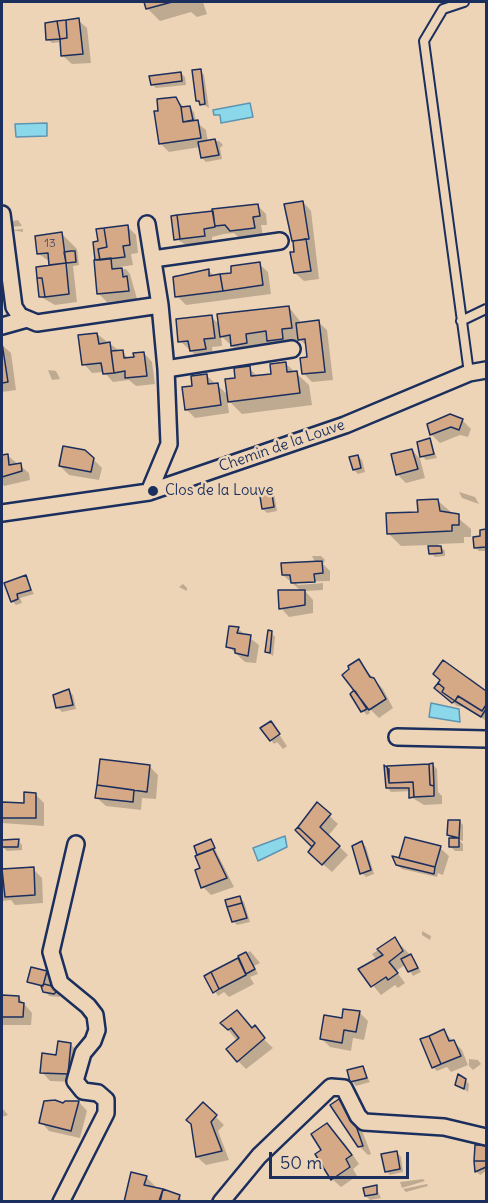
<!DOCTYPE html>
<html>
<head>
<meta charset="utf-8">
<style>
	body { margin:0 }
	#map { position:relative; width:488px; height:1203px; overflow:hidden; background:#eed4b6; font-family:Delius,sans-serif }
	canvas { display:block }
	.frame { position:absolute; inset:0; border:3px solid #1b2f5e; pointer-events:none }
	.scale { position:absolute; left:269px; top:1152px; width:140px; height:27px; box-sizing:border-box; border:3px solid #1b2f5e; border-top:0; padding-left:8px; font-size:18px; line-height:21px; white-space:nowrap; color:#1b2f5e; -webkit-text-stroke:4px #eed4b6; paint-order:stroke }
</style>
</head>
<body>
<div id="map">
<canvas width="488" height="1203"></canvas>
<div class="frame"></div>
<div class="scale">50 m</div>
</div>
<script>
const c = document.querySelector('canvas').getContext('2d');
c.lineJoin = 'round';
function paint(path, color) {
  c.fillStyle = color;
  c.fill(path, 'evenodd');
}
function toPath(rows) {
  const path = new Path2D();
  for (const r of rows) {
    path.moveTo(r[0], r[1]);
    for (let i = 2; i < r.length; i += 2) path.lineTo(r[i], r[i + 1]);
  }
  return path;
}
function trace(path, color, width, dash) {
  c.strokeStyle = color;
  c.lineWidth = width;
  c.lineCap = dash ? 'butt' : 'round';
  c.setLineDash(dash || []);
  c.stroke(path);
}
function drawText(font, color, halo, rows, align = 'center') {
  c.font = font + ' Delius,sans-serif';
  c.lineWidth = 5;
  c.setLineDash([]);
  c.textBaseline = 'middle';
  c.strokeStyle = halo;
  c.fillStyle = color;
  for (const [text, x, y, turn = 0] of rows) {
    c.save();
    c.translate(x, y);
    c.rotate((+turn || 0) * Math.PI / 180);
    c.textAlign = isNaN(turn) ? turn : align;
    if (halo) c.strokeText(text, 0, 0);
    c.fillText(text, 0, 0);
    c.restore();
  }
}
const water = toPath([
	[250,103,253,117,221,123,220,115,214,115,213,110,250,103],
	[47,123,47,136,16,137,15,124,47,123],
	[431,703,459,709,460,722,429,717,431,703],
	[285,836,287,847,258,861,253,848,285,836]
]);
const shadow = toPath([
	[145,2,203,2,207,14,197,17,191,12,160,21,147,8],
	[78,20,87,28,91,63,72,64,63,56,61,42,52,43,48,39],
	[200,71,204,75,209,108,197,101],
	[181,73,185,77,186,85,156,88,152,84],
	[175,98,185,108,190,108,194,112,196,122,206,130,208,142,219,141,223,145,220,148,222,159,206,162,202,158,200,147,169,152,160,143],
	[303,202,311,211,319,279,304,281,295,273,296,253,286,205],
	[257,205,266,214,267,225,261,225,263,236,240,239,234,233,224,234,212,237,212,244,190,247,176,239],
	[18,220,22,226,10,227,8,222],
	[127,226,136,235,138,253,131,254,133,265,119,267,119,270,126,269,130,274,137,299,107,302,99,294,95,262],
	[23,229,23,232,11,230],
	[62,234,77,249,79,265,73,266,77,302,55,305,41,297,51,266,50,262,39,254],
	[259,264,268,272,271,294,186,305,177,296,174,275,194,275,194,272,208,270,214,276,233,274],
	[289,307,302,324,318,322,327,330,333,380,312,382,304,374,308,358,307,346,301,341,294,342,295,351,281,353,272,344,258,346,259,356,245,358,221,336,222,346,212,347,213,357,200,359,180,341,211,317,220,325],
	[97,334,130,359,144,353,152,362,155,384,136,386,129,380,113,382,104,372,92,373,84,364],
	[2,345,11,353,16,390,2,392],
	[285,363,309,385,312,405,242,414,227,399,229,413,195,418,186,409,194,387,206,375,228,395,249,368,258,377,273,375],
	[48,370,56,371,60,379,52,380],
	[450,416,462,420,471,429,468,437,460,435,440,443,431,434],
	[429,440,437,458,426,460,422,456],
	[412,450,420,459,425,478,406,483,397,474],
	[7,455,29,473,30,480,4,486,2,483,2,456],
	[358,456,362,460,365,472,358,474,354,470],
	[93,459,102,468,99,480,69,475,60,466],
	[270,489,274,493,277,511,267,513,263,509],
	[459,492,475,497,479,504,462,498],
	[438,501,471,529,471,537,464,537,464,543,438,544,445,551,445,556,435,557,431,553,430,545,401,546,388,533],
	[481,531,486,531,486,551,479,551,475,547,482,538],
	[312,556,321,556,325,560,323,564,330,571,330,581,295,582,298,585,323,583,323,590,305,591,313,600,313,613,289,617,281,608,301,591,283,575,315,562],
	[25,577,34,594,20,598,22,603,16,605,12,601],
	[183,584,187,588,187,591,179,587],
	[238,629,259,645,256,663,245,662,228,646],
	[271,633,275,637,273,656,267,652],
	[358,661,383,689,393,708,379,718,368,707,370,713,367,715,363,711,357,692],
	[470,678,486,690,485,720,465,707,457,706,440,692],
	[69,691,73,695,76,709,62,712,58,708],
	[274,727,287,746,283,749,277,742,274,744,271,740],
	[433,765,437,769,438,792,442,796,442,804,424,805,411,797,411,791,391,792,387,787],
	[150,767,158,775,156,799,142,798,141,810,106,806,97,798],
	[35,794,44,803,44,826,2,823,2,803,25,804],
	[317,804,338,824,328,836,348,855,332,872,318,860,314,847],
	[459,821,463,825,463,841,459,840,463,844,463,851,455,851,451,847,454,840,449,835],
	[18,841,22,845,22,850,7,851,3,847],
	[211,841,234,887,211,895,203,887,198,854],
	[362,843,366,847,374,874,366,877,362,873],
	[440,848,449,856,443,875,438,873,437,877,402,869,397,865,400,860],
	[33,869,42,878,43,903,15,905,11,900,2,901,2,870],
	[240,898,244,902,250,922,237,925,233,921],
	[422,931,431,936,430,940,422,935],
	[395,939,415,960,421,972,413,976,406,964,396,971,405,983,398,988,395,985,381,995,360,970,377,960,372,954],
	[250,951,260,963,254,966,258,974,250,977,254,984,229,997,224,992,218,996,206,977],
	[32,968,49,973,55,990,61,995,59,997,49,996,44,988,29,981],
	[2,997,18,997,32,1013,31,1025,2,1025],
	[359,1012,368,1021,364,1040,353,1038,351,1051,330,1047,322,1039],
	[223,1023,253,1029,273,1048,246,1069,238,1061,237,1041],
	[443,1031,462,1050,468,1065,451,1072,447,1067,437,1071,433,1067],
	[70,1044,79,1053,76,1082,50,1081,42,1072],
	[469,1059,478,1060,481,1064,473,1070,469,1066],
	[362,1068,370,1082,356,1086,352,1081],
	[465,1080,469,1084,468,1092,457,1084],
	[339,1101,361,1128,371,1154,368,1155,359,1146],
	[65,1102,79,1102,87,1111,80,1138,49,1131,41,1122],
	[203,1104,224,1125,218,1131,229,1160,206,1165,197,1157,193,1124],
	[2,1109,3,1109,8,1115,2,1117],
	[327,1125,346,1145,359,1164,353,1169,357,1176,341,1187,332,1179,323,1150],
	[477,1141,486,1145,486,1171,480,1175,476,1171],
	[397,1153,401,1157,403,1172,390,1175,386,1171],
	[146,1177,155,1186,154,1189,179,1196,183,1202,125,1202],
	[423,1179,425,1181,402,1188,400,1182],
	[427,1184,428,1186,406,1192,403,1189],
	[376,1187,381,1198,370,1200,366,1196]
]);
const building = toPath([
	[144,2,172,2,146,9,144,2],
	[79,18,83,54,61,56,60,39,67,38,66,20,79,18],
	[66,20,67,38,60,39,57,21,66,20],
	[57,21,60,39,46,40,45,23,57,21],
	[201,69,205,104,200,105,199,101,196,101,192,70,201,69],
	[181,72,182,81,151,85,149,76,181,72],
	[176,97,181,107,183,122,198,120,201,138,159,144,154,111,158,111,157,99,176,97],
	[190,106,193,120,183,122,181,107,190,106],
	[215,139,219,155,201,158,198,142,215,139],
	[303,201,309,239,292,241,284,204,303,201],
	[258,204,260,216,253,217,255,228,230,231,225,225,215,226,212,209,258,204],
	[213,211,215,227,204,229,205,236,180,239,177,215,213,211],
	[177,215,180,239,174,240,171,216,177,215],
	[128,225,130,245,123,246,125,257,100,260,98,249,107,247,104,228,128,225],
	[104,228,107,247,98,249,100,260,95,260,93,242,98,241,96,229,104,228],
	[62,232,66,263,49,265,48,253,37,254,35,236,62,232],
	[306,239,311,271,294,273,290,252,294,252,293,241,306,239],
	[71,251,75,251,76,262,66,263,64,252,71,251],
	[111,258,112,269,122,268,123,277,127,276,129,291,97,294,94,260,111,258],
	[260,262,263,285,223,291,220,274,231,273,231,266,260,262],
	[66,263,69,294,45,297,42,278,37,278,36,267,66,263],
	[209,269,209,276,220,274,223,291,175,297,173,277,209,269],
	[37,278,42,278,45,297,39,297,37,278],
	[289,306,292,328,282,329,283,339,267,341,266,331,246,334,247,343,231,346,230,335,220,337,217,314,289,306],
	[212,315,215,338,204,339,206,349,190,351,188,341,178,342,176,319,212,315],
	[319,320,325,372,302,374,300,358,307,357,305,339,298,340,296,323,319,320],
	[97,333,99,344,110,342,114,373,103,374,101,363,82,365,78,335,97,333],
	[2,343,8,382,2,383,2,343],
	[123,350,124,358,134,357,133,353,144,352,147,376,125,378,125,371,114,373,111,351,123,350],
	[286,362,287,372,297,371,300,393,228,402,225,379,235,378,234,368,250,366,251,376,271,374,270,364,286,362],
	[207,374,208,384,218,383,221,405,185,410,182,387,192,386,191,376,207,374],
	[450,414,463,419,459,430,451,427,430,435,427,424,450,414],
	[430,438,434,454,420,457,417,442,430,438],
	[63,446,85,450,94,458,91,472,59,466,63,446],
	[412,449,418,469,396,475,391,454,412,449],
	[8,454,9,465,21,463,22,471,2,477,2,455,8,454],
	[358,455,361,468,353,470,349,457,358,455],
	[271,488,274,507,262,509,259,490,271,488],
	[438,499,440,511,459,514,459,525,452,525,452,531,387,534,386,513,418,512,417,500,438,499],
	[486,529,486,547,474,548,473,537,480,536,480,530,486,529],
	[428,546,441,546,442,553,429,554,428,546],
	[322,561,323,573,314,574,315,582,291,583,290,575,282,575,281,563,322,561],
	[26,575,31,590,17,594,18,599,11,602,4,583,26,575],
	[278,590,305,590,305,605,279,609,278,590],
	[229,626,239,627,237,633,251,635,248,656,235,653,235,649,226,647,229,626],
	[268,630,272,631,270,653,265,652,268,630],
	[359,659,370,677,374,678,386,699,369,710,342,675,349,669,348,666,359,659],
	[443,660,486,691,486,705,482,711,458,696,455,701,442,692,444,688,438,683,440,680,433,674,443,660],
	[438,683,444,688,442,692,455,701,452,703,434,688,438,683],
	[69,689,73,705,56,708,53,695,69,689],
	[353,691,355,691,367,709,361,712,350,694,353,691],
	[458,696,482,711,486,705,486,709,481,717,455,701,458,696],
	[271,721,280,734,270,741,260,728,271,721],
	[100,759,150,765,147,792,97,785,100,759],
	[433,763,434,786,430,785,429,764,433,763],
	[429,764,430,785,434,786,434,796,414,797,413,782,389,783,387,766,429,764],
	[384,765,389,769,389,783,413,782,414,797,409,798,409,788,386,788,384,765],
	[97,785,134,790,133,802,95,798,97,785],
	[24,792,36,793,36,818,2,818,2,802,24,803,24,792],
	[317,802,331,814,320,827,340,846,322,865,308,852,315,843,298,827,317,802],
	[448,820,460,820,459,838,447,835,448,820],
	[298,827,315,843,312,847,295,830,298,827],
	[405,837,441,846,435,867,399,858,405,837],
	[449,838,459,838,459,847,449,847,449,838],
	[19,839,18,847,2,847,2,840,19,839],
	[211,839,215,848,197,855,194,846,211,839],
	[362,841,371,870,360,874,352,846,362,841],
	[213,849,227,878,201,888,195,870,200,868,195,856,213,849],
	[392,856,435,867,434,874,396,865,392,856],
	[34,867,35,895,5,897,2,869,34,867],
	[240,896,242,903,227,907,225,900,240,896],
	[242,903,247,918,232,922,227,907,242,903],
	[395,937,403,951,389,962,398,973,388,980,386,977,371,987,358,969,383,955,377,949,395,937],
	[246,952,255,969,246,974,238,956,246,952],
	[411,954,418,968,408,972,401,959,411,954],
	[238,958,246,975,219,989,211,972,238,958],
	[31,967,47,971,43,986,27,982,31,967],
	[211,972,219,989,213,993,204,976,211,972],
	[44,984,52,986,58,990,54,994,43,992,41,986,44,984],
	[2,995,19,996,19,1002,24,1003,23,1017,2,1017,2,995],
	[343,1009,360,1011,356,1032,344,1030,342,1043,320,1039,324,1015,342,1018,343,1009],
	[237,1010,252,1028,255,1025,265,1038,237,1062,226,1049,239,1038,231,1028,228,1030,220,1023,237,1010],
	[444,1029,449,1041,454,1040,461,1056,441,1064,429,1036,444,1029],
	[429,1036,441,1064,432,1068,420,1039,429,1036],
	[58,1041,71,1043,68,1074,40,1073,42,1053,56,1055,58,1041],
	[363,1066,367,1078,350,1082,347,1070,363,1066],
	[458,1074,466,1079,464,1089,455,1085,458,1074],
	[339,1099,353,1117,363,1146,358,1147,330,1105,339,1099],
	[55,1100,63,1103,65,1101,79,1101,71,1131,39,1123,44,1101,55,1100],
	[203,1102,217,1115,211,1122,222,1151,196,1157,191,1124,186,1120,203,1102],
	[327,1123,352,1155,346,1159,350,1167,331,1180,315,1154,321,1150,311,1134,327,1123],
	[475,1145,486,1145,486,1161,474,1161,475,1145],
	[397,1151,400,1169,385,1172,381,1154,397,1151],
	[474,1161,486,1161,486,1167,475,1172,474,1161],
	[131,1172,147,1176,144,1185,163,1189,160,1202,124,1202,131,1172],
	[377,1185,377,1194,365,1196,363,1188,377,1185],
	[163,1189,180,1195,178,1202,159,1201,163,1189]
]);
const lane = toPath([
	[464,2,443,9,424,41,469,373],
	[461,321,486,309]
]);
const street = toPath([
	[2,214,14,307,20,316,37,323,160,305],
	[147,224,160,305,166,369,169,444,149,492],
	[153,259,280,241],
	[2,326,27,319],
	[166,369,292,349],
	[2,513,149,492,345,425,469,373,486,370],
	[397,737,486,739],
	[61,1202,106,1113,106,1100,98,1093,83,1091,75,1081,83,1053,93,1041,97,1030,95,1015,88,1006,60,983,51,952,76,844],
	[221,1202,259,1156,331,1087,344,1088,358,1116,364,1122,444,1127,486,1137]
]);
const markers = [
	[153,491,6,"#1b2f5e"]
];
const numberNames = [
	["13",50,244]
];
const streetNames = [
	["Chemin de la Louve",282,446,-19]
];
const poiNames = [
	["Clos de la Louve",165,491]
];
paint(water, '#8bd8ea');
trace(water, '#5e94b2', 1.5);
paint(shadow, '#0003');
paint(building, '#d5a886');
trace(building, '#1b2f5e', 1.5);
trace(lane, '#1b2f5e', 12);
trace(street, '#1b2f5e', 20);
trace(lane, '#eed4b6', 8);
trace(street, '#eed4b6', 15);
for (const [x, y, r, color] of markers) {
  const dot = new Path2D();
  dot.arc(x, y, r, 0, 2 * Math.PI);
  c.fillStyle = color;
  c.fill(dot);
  trace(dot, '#eed4b6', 2);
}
drawText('12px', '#4a4d68', null, numberNames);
drawText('15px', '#1b2f5e', '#eed4b6', streetNames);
drawText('15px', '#1b2f5e', '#eed4b6', poiNames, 'left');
</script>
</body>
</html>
